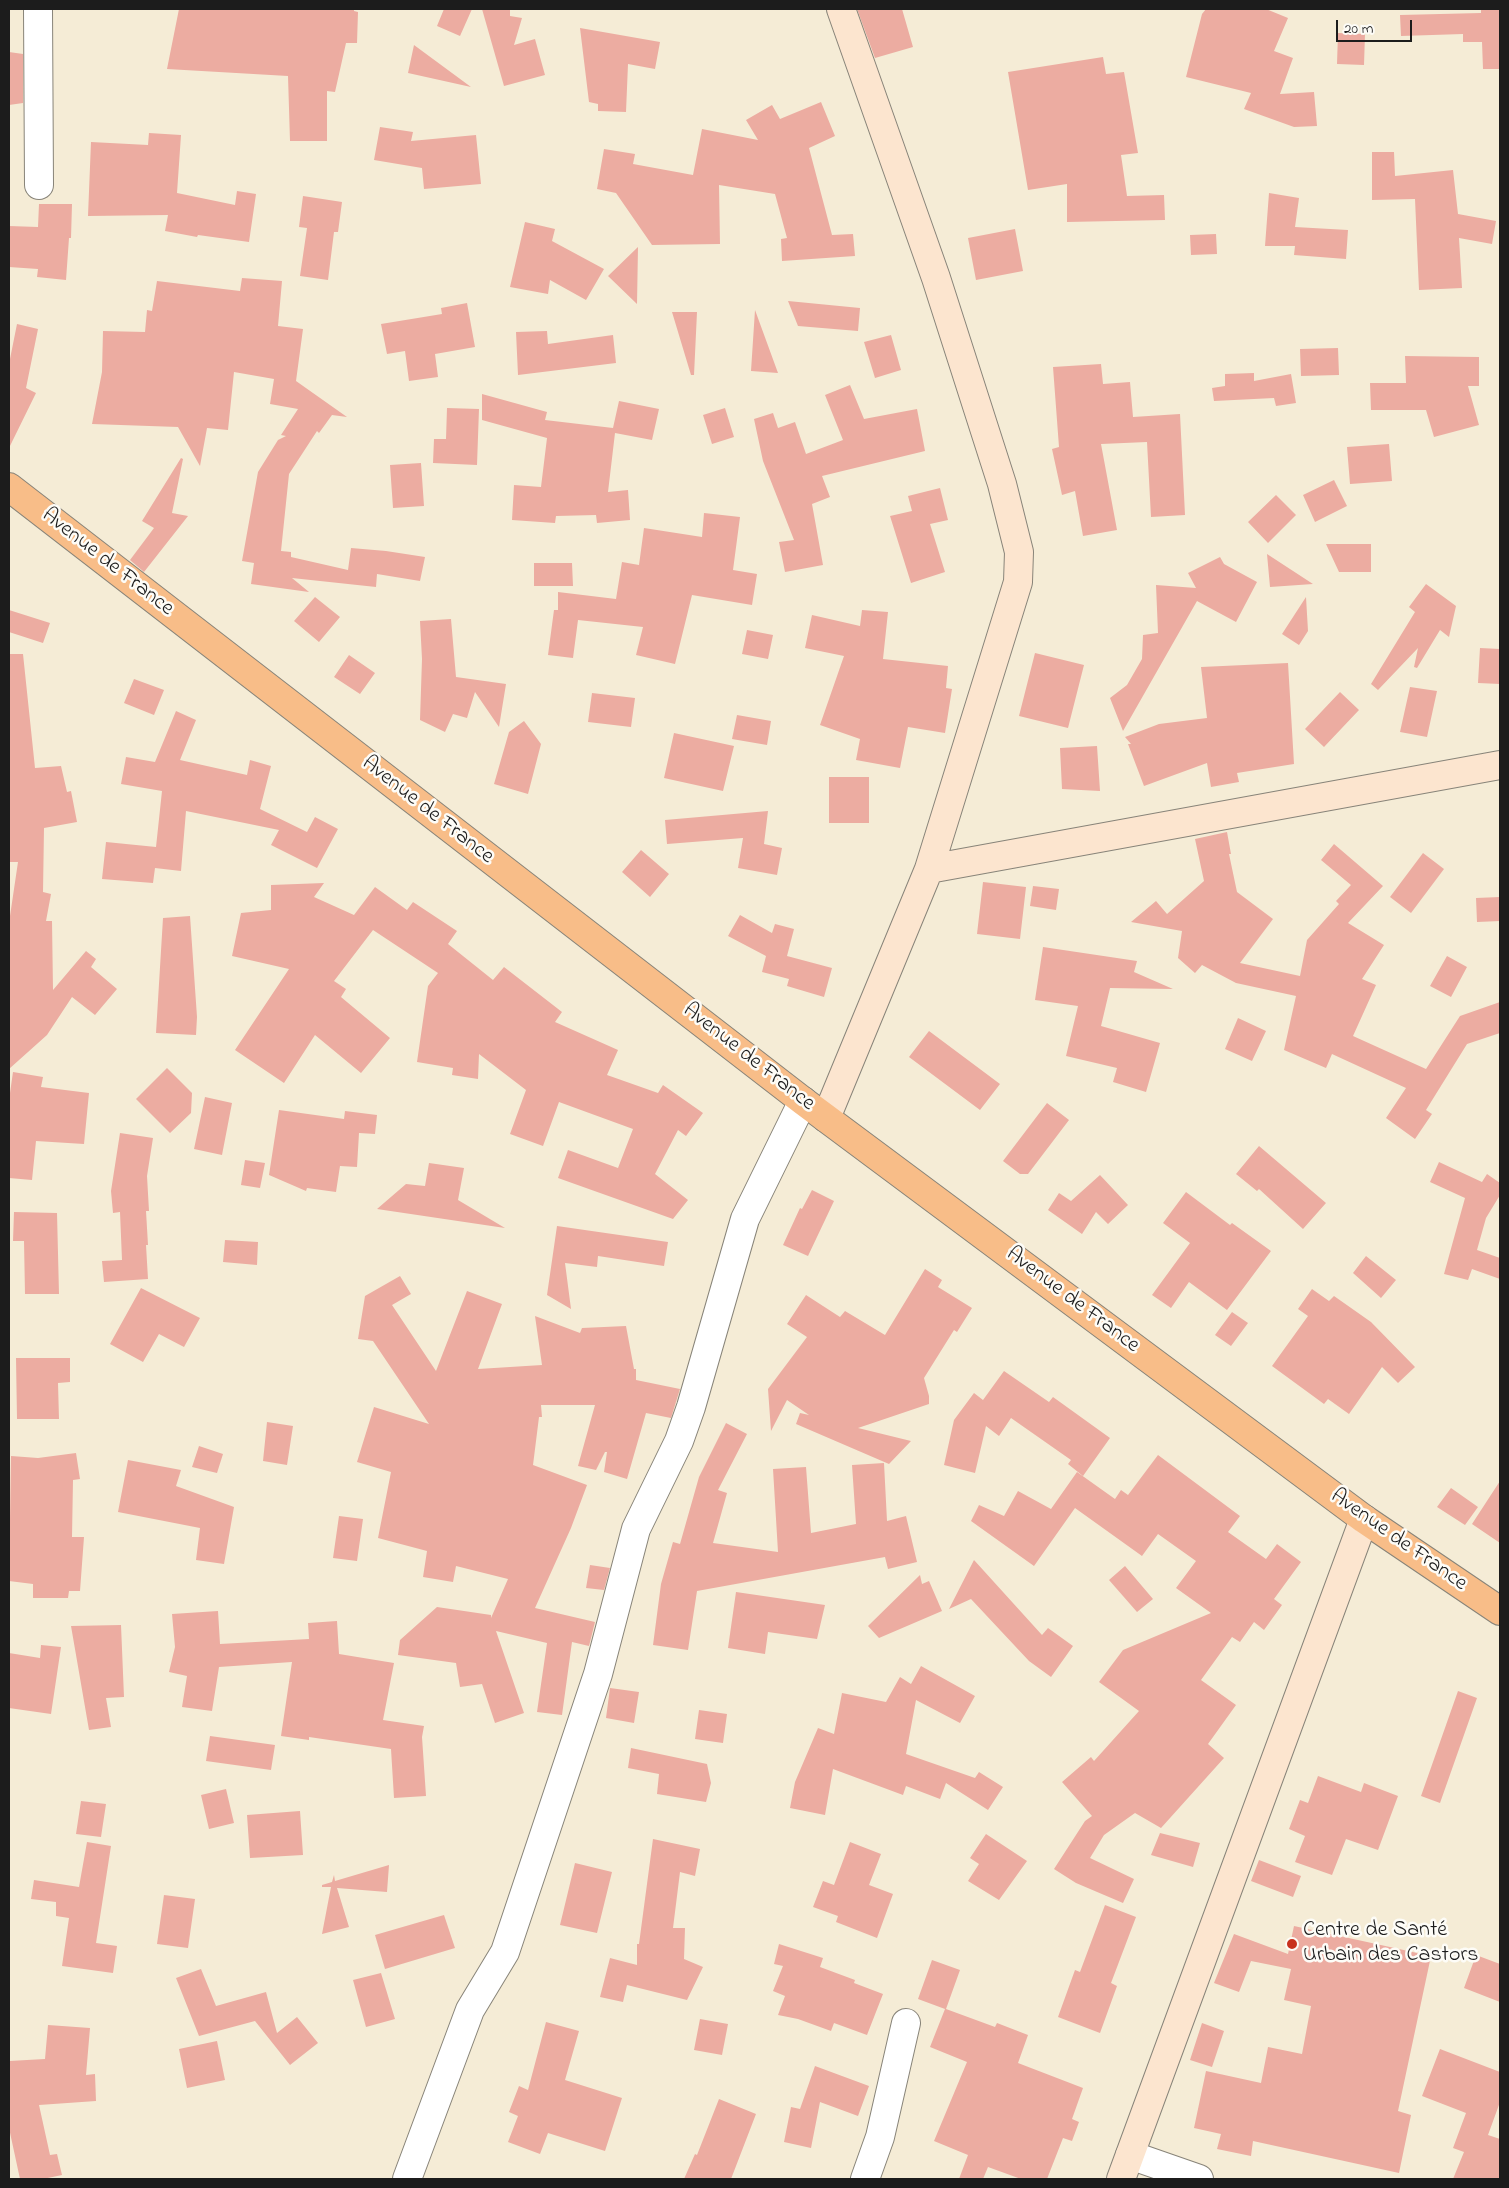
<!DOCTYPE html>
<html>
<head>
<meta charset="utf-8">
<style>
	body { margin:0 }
	#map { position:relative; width:1509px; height:2188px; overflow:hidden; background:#f5ecd6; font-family:"Indie Flower",sans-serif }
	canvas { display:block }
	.frame { position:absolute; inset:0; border:10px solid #1c1c1c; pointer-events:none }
	.scale { position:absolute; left:1336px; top:20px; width:76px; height:22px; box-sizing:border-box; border:2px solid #1c1c1c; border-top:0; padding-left:6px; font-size:15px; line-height:18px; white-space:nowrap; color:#1c1c1c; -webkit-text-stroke:4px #fdfcf7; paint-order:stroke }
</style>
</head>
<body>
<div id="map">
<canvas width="1509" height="2188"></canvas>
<div class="frame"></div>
<div class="scale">20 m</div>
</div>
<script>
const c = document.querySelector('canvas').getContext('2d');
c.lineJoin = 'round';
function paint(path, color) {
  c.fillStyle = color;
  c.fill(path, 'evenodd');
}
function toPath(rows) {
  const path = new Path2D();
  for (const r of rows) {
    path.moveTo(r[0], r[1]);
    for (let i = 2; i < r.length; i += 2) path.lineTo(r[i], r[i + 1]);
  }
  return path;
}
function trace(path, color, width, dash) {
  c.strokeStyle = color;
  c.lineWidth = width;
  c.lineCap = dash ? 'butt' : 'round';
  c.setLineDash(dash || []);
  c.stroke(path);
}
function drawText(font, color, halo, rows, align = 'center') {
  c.font = font + ' "Indie Flower",sans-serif';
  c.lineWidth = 5;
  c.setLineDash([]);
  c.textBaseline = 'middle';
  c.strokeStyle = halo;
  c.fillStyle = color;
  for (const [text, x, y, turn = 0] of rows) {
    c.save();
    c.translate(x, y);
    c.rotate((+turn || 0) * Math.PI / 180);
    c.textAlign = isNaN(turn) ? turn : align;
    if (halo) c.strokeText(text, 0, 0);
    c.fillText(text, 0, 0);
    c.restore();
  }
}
const building = toPath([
	[179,9,354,9,354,11,358,12,357,43,346,43,335,92,327,91,327,141,290,141,288,76,167,69],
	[444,9,472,9,460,36,437,26],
	[482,9,510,9,510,16,522,18,514,45,535,39,545,75,504,86],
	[857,9,902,9,913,47,875,58],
	[1206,9,1266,9,1288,18,1274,51,1293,58,1280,94,1314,92,1317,126,1294,127,1244,109,1251,93,1186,77,1202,14],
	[1481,9,1500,9,1500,69,1483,69,1482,42,1463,42,1463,34,1401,36,1400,15,1481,13],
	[580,28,660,42,655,69,628,64,626,112,598,111,598,104,589,102],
	[1338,33,1365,34,1364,65,1337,64],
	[414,45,471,87,408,73],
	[9,52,23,54,23,103,9,105],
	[1103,57,1106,74,1124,72,1138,153,1121,155,1127,196,1164,195,1165,220,1067,222,1067,184,1028,190,1008,72],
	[821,102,835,136,809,148,832,235,853,234,855,256,782,261,781,239,787,238,775,194,719,185,720,244,652,245,616,193,597,189,604,149,635,154,633,164,693,175,702,129,758,140,746,120,772,105,780,119],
	[380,127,413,132,411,141,476,135,481,184,424,189,422,168,374,160],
	[149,133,181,135,177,193,235,205,237,191,256,194,249,242,198,235,197,237,165,231,168,215,88,216,91,142,148,145],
	[1372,152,1394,152,1395,176,1453,170,1458,214,1496,221,1492,244,1459,238,1462,288,1419,290,1415,199,1372,200],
	[1269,193,1299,198,1295,227,1348,230,1346,259,1294,255,1295,246,1265,246],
	[303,196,342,202,338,232,334,232,328,280,300,276,307,228,299,227],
	[39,204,72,204,71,238,69,238,66,280,37,277,38,269,9,267,9,226,38,227],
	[525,222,555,229,552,241,604,269,586,300,550,280,548,294,510,287],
	[1015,229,1023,271,976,280,968,238],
	[1216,234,1217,254,1191,255,1190,235],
	[638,247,637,304,608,276],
	[242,278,282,281,278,326,303,329,296,381,347,417,332,415,319,433,317,431,289,474,281,551,291,552,291,557,348,570,351,548,386,551,425,557,420,581,377,574,376,587,292,578,309,592,251,584,254,563,242,561,258,472,278,440,286,436,281,435,298,409,270,404,274,379,234,372,228,430,207,428,200,466,178,427,92,424,102,372,103,331,145,332,147,310,152,311,157,281,240,291],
	[788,301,860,308,858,331,798,326],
	[467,303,475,347,435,354,438,377,409,381,405,351,387,354,381,324,442,314,441,308],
	[755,310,778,373,751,371],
	[672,312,697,312,694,375,691,375],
	[17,324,38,329,26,388,36,393,9,448,9,364],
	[547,331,548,344,613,335,616,363,518,375,516,332],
	[891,335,901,370,875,378,864,342],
	[1338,348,1339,375,1301,376,1300,349],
	[1405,356,1479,357,1479,386,1468,386,1479,425,1434,437,1426,410,1371,410,1370,383,1406,383],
	[1101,364,1103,384,1130,382,1133,417,1180,414,1185,515,1151,517,1147,442,1101,444,1117,530,1083,536,1075,491,1062,495,1052,449,1059,447,1053,367],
	[1254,373,1254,381,1291,374,1296,403,1276,406,1274,398,1214,401,1212,388,1225,386,1225,374],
	[850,385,864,419,917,409,925,451,822,476,830,497,812,504,823,565,785,572,779,542,794,540,763,461,754,419,773,413,778,428,795,422,806,454,843,440,825,395],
	[482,394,547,412,545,420,613,428,619,401,659,409,652,440,615,433,608,492,628,490,630,520,597,523,596,515,556,516,555,523,512,520,514,485,541,487,547,438,482,420],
	[447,408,479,409,477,465,433,463,434,439,446,439],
	[725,408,734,437,712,444,703,415],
	[1389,444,1392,481,1350,484,1347,447],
	[181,458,183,459,172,513,188,516,144,572,130,560,154,528,142,521],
	[421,463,424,506,393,508,390,465],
	[1334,480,1347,506,1315,522,1303,495],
	[940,488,948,520,930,524,945,572,911,583,890,516,912,511,908,496],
	[1276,495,1296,515,1268,543,1248,522],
	[704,513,740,517,733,570,757,574,752,605,692,595,675,664,636,655,643,627,578,620,573,658,548,655,554,610,558,610,558,592,616,599,622,562,639,565,644,528,702,537],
	[1326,544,1371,544,1371,572,1339,572],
	[1267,554,1313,584,1270,587],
	[1220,557,1224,564,1257,582,1236,622,1197,601,1123,731,1110,698,1127,685,1142,659,1143,635,1158,633,1156,585,1196,588,1188,573],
	[534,563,572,563,573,586,534,586],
	[1426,584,1456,606,1449,637,1440,630,1417,668,1414,667,1418,648,1378,690,1371,684,1415,612,1409,607],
	[315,597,340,617,319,642,294,621],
	[1306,597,1308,631,1299,645,1282,634],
	[9,610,50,623,43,643,9,632],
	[862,610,888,612,883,659,948,666,946,688,952,689,945,733,908,727,900,768,856,760,860,739,820,725,844,656,805,648,812,615,860,626],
	[451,619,456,677,506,684,499,727,475,692,467,718,453,714,445,732,420,720,422,659,420,621],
	[747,630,773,635,768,659,742,654],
	[1480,648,1500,649,1500,684,1478,683],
	[1035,653,1084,665,1068,728,1019,716],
	[9,654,23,654,35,768,61,766,67,792,71,791,77,822,44,828,43,892,51,894,46,921,52,921,53,990,86,951,96,959,91,967,117,989,95,1015,72,997,47,1035,9,1069,10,916,18,862,9,862],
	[349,655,375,673,360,694,334,677],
	[1288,663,1294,764,1237,773,1239,782,1211,787,1207,763,1144,786,1128,744,1131,744,1125,737,1159,724,1207,718,1201,667],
	[134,679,164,690,154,715,124,703],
	[1410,687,1437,691,1427,737,1400,732],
	[1340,692,1359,710,1324,747,1305,729],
	[592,693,635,698,631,727,588,722],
	[176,711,196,720,180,760,247,775,250,760,271,766,260,809,307,832,315,817,338,829,317,868,271,845,279,830,186,811,181,871,155,868,153,883,102,879,106,842,156,847,162,791,121,784,126,757,155,762],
	[737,715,771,721,767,745,732,739],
	[524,721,541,744,528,794,494,784,509,732],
	[674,733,734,746,723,791,664,778],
	[1097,746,1100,791,1062,789,1060,748],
	[829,777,869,777,869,823,829,823],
	[768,811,764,844,782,848,777,875,738,868,743,838,667,844,665,820],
	[1227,832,1231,854,1229,854,1237,892,1273,919,1240,963,1300,976,1307,940,1339,904,1336,901,1351,885,1321,860,1334,844,1383,886,1348,923,1384,945,1362,979,1376,985,1353,1036,1426,1069,1460,1016,1500,1002,1500,1033,1467,1044,1426,1110,1432,1114,1415,1139,1386,1118,1406,1088,1332,1054,1326,1068,1284,1050,1296,996,1236,983,1202,965,1195,973,1178,958,1182,931,1131,922,1156,901,1167,914,1204,881,1195,839],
	[641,850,669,874,650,897,622,872],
	[1423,853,1444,869,1411,913,1390,897],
	[983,882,1026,887,1020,939,977,934],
	[324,883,314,897,354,915,375,887,407,910,413,902,457,931,448,944,493,980,504,967,562,1012,555,1022,618,1050,607,1075,658,1093,663,1085,703,1113,686,1136,678,1130,655,1174,688,1200,673,1219,558,1178,568,1150,618,1168,633,1129,559,1102,543,1146,510,1134,526,1090,479,1054,478,1079,452,1075,453,1068,417,1062,428,986,438,973,373,930,334,981,346,989,341,997,390,1038,361,1073,315,1035,284,1083,235,1050,289,969,232,956,241,913,271,910,271,885],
	[1033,886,1059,889,1056,910,1030,906],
	[1500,897,1500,921,1477,922,1476,898],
	[740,915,772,933,775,924,794,929,787,956,832,968,824,997,787,986,789,979,762,972,766,956,728,936],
	[190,916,197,1017,196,1035,156,1033,163,918],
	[1043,947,1137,961,1134,972,1173,989,1110,988,1101,1026,1160,1043,1146,1092,1113,1082,1117,1068,1066,1056,1078,1006,1035,1000],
	[1447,956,1467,967,1451,997,1430,986],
	[1238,1018,1266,1031,1252,1061,1225,1049],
	[929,1031,1000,1084,980,1110,909,1057],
	[167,1068,192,1093,191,1113,170,1133,136,1099],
	[13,1072,43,1077,41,1087,89,1093,84,1144,36,1141,32,1180,9,1178,9,1100],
	[205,1097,232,1103,222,1155,194,1149],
	[1047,1103,1069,1120,1028,1174,1020,1174,1003,1161],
	[279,1110,344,1119,345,1111,377,1115,375,1134,359,1133,357,1167,340,1166,336,1192,307,1188,306,1191,269,1175],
	[120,1133,153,1138,147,1176,149,1211,146,1211,148,1245,146,1245,148,1279,104,1282,102,1261,122,1260,120,1212,113,1213,111,1191],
	[1259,1146,1326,1203,1303,1229,1259,1189,1257,1191,1236,1174],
	[245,1160,265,1163,260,1188,241,1185],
	[1439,1162,1482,1182,1487,1174,1500,1183,1500,1195,1486,1218,1477,1250,1500,1258,1500,1279,1472,1269,1468,1280,1444,1274,1465,1198,1430,1182],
	[429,1163,464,1168,458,1200,505,1228,377,1209,406,1184,425,1186],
	[1100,1175,1128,1205,1108,1224,1096,1212,1082,1234,1048,1210,1059,1193,1071,1201],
	[812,1190,834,1201,808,1256,783,1245,800,1208,802,1209],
	[1186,1192,1230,1225,1232,1223,1271,1251,1227,1310,1189,1282,1171,1308,1152,1295,1190,1243,1163,1223],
	[14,1212,57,1213,59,1294,25,1294,24,1241,13,1241],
	[557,1226,668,1242,664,1266,598,1256,597,1267,565,1263,571,1309,547,1295],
	[225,1240,258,1242,257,1265,223,1262],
	[1366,1256,1396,1280,1381,1298,1353,1273],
	[925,1269,942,1280,938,1287,972,1308,957,1332,954,1330,924,1378,929,1396,929,1404,858,1428,911,1441,889,1464,796,1424,800,1413,809,1415,787,1400,771,1431,768,1389,807,1337,787,1324,806,1295,840,1317,845,1311,885,1335],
	[400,1276,411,1294,392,1305,436,1371,467,1291,502,1304,478,1369,542,1365,535,1316,580,1333,582,1328,626,1326,634,1369,636,1369,636,1380,680,1389,671,1418,646,1413,627,1479,604,1472,607,1452,605,1452,596,1470,578,1466,595,1405,541,1405,542,1417,539,1417,533,1465,587,1485,571,1528,535,1608,595,1622,589,1646,572,1642,562,1715,537,1712,547,1643,496,1631,524,1713,495,1723,482,1684,460,1687,456,1663,398,1655,400,1640,437,1607,491,1615,491,1618,508,1579,456,1566,453,1582,423,1577,427,1551,378,1538,391,1472,357,1462,374,1407,429,1424,373,1341,358,1339,365,1296],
	[141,1288,200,1318,184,1347,159,1334,143,1362,110,1344],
	[1312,1289,1329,1301,1334,1296,1371,1322,1415,1367,1398,1383,1382,1367,1349,1414,1328,1399,1324,1404,1272,1366,1308,1316,1298,1309],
	[1232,1312,1248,1323,1231,1346,1215,1335],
	[16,1358,70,1358,70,1382,58,1383,59,1419,17,1419],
	[1004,1371,1049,1402,1053,1397,1110,1438,1083,1476,1068,1464,1071,1460,1011,1418,999,1436,986,1426,975,1473,944,1465,954,1420,974,1393,983,1400],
	[267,1422,293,1426,287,1465,263,1461],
	[726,1423,747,1434,718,1490,727,1493,713,1543,778,1552,773,1469,806,1467,811,1533,856,1524,852,1465,884,1463,887,1521,906,1516,917,1562,888,1569,885,1557,697,1591,688,1650,653,1645,661,1584,673,1542,680,1544,699,1477],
	[199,1446,223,1454,217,1473,192,1467],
	[76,1453,80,1479,73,1480,72,1537,84,1537,80,1591,69,1591,68,1598,33,1598,33,1584,9,1581,11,1456,38,1458],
	[1158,1455,1240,1516,1228,1532,1266,1559,1277,1544,1301,1562,1274,1599,1282,1605,1264,1630,1254,1622,1240,1642,1232,1637,1201,1680,1236,1705,1208,1744,1224,1758,1161,1828,1135,1813,1104,1835,1090,1858,1134,1879,1123,1903,1076,1883,1054,1869,1085,1821,1092,1816,1062,1782,1091,1757,1094,1761,1139,1711,1099,1682,1123,1650,1211,1613,1176,1588,1196,1561,1158,1534,1142,1556,1075,1508,1034,1566,971,1521,979,1505,1004,1516,1018,1491,1051,1509,1077,1472,1115,1499,1121,1490,1128,1495],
	[128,1460,181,1470,176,1486,234,1507,224,1564,196,1560,200,1528,118,1512],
	[1500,1481,1500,1543,1472,1524],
	[1451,1488,1478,1507,1465,1525,1437,1507],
	[339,1516,363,1519,357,1561,333,1558],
	[974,1560,1042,1635,1048,1628,1073,1646,1051,1677,1029,1661,971,1599,949,1609],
	[590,1565,610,1568,604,1590,586,1588],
	[1125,1566,1153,1599,1137,1612,1109,1580],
	[920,1575,922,1584,929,1581,942,1611,879,1638,868,1626],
	[736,1592,825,1605,817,1639,768,1632,765,1654,728,1648],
	[218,1611,220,1644,309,1639,308,1623,337,1621,339,1654,394,1663,383,1720,424,1726,422,1737,426,1796,394,1798,391,1749,309,1737,309,1740,281,1736,292,1662,219,1667,212,1711,182,1707,187,1676,169,1672,175,1647,172,1614],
	[121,1625,124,1697,106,1698,111,1727,89,1730,71,1626],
	[41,1645,61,1647,51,1714,9,1708,9,1653,40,1658],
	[921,1666,975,1696,960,1723,916,1700,906,1754,975,1778,979,1772,1003,1787,988,1810,946,1783,940,1799,906,1786,903,1795,833,1769,825,1815,790,1808,795,1782,818,1728,834,1734,842,1693,886,1702,900,1677,911,1684],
	[610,1688,639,1692,634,1723,606,1718],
	[1458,1691,1477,1698,1440,1803,1421,1796],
	[699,1710,727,1714,723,1743,695,1739],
	[210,1736,275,1745,271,1770,206,1761],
	[631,1748,707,1764,711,1783,706,1802,657,1794,659,1774,628,1768],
	[1318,1776,1361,1792,1364,1783,1398,1796,1378,1850,1346,1839,1332,1875,1295,1862,1305,1836,1289,1829,1300,1800,1308,1803],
	[226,1789,234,1823,209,1829,201,1795],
	[81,1801,106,1804,101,1837,76,1834],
	[300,1811,303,1855,250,1858,247,1815],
	[1160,1833,1200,1843,1193,1867,1151,1855],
	[986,1834,1027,1861,999,1900,968,1881,979,1864,970,1858],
	[653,1839,700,1849,695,1876,680,1872,673,1928,685,1928,684,1959,703,1967,687,2000,627,1985,623,2002,600,1997,610,1958,637,1965,637,1944,639,1944],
	[87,1842,111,1846,96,1943,117,1946,113,1973,62,1966,69,1918,56,1916,56,1902,31,1899,34,1880,79,1887],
	[850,1842,881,1854,869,1885,893,1894,877,1938,836,1922,838,1916,813,1907,823,1881,834,1885],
	[1259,1860,1301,1876,1293,1897,1251,1881],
	[575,1863,612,1872,597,1933,560,1925],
	[389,1865,387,1892,337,1888,349,1927,322,1934,331,1887,322,1887,322,1885,332,1882,334,1875,335,1881],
	[164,1895,195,1899,188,1948,157,1944],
	[1105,1905,1136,1917,1111,1983,1117,1986,1100,2033,1058,2017,1075,1970,1080,1972],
	[444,1915,455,1948,385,1969,375,1935],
	[1294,1926,1431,1956,1398,2111,1411,2115,1399,2173,1253,2141,1251,2156,1217,2149,1221,2134,1194,2128,1206,2071,1261,2083,1268,2047,1302,2054,1311,2006,1284,2000,1291,1969,1251,1961,1239,1992,1214,1983,1234,1934,1288,1954],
	[779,1944,823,1958,820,1967,855,1980,854,1983,883,1994,867,2035,834,2023,831,2031,798,2019,778,2015,785,1996,773,1991,783,1966,774,1964],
	[1476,1955,1500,1964,1500,2002,1464,1988],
	[932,1960,960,1970,946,2009,995,2027,997,2023,1028,2035,1018,2063,1083,2088,1072,2119,1079,2122,1072,2141,1063,2138,1047,2179,1021,2179,988,2167,983,2179,959,2179,968,2155,934,2141,967,2062,930,2047,945,2009,918,1999],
	[201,1969,216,2006,266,1992,277,2033,297,2017,318,2043,290,2065,255,2021,199,2036,176,1978],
	[381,1973,395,2019,366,2027,353,1980],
	[700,2019,728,2024,722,2055,694,2050],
	[546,2022,579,2031,565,2080,622,2098,605,2151,548,2133,540,2154,508,2142,518,2116,509,2112,519,2086,528,2090],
	[1202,2023,1224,2031,1212,2067,1190,2060],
	[48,2025,90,2028,86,2075,95,2074,96,2101,39,2105,50,2155,57,2154,62,2175,43,2179,20,2179,9,2128,9,2061,45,2059],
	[217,2041,225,2080,187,2088,179,2049],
	[1440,2049,1500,2072,1500,2102,1488,2135,1500,2139,1500,2179,1453,2179,1464,2152,1453,2148,1466,2113,1422,2096],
	[815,2066,869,2086,858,2116,820,2102,811,2148,784,2142,791,2107,800,2109],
	[719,2099,756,2114,731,2179,684,2179,695,2154,697,2155]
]);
const street = toPath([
	[38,9,39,185],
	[1130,2155,1199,2179],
	[407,2179,470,2010,505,1952,598,1674,636,1529,679,1441,691,1407,745,1219,803,1101],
	[865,2179,880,2137,906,2023]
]);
const secondary = toPath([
	[929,869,1500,765],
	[826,1118,929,869,1018,582,1019,552,1002,484,936,278,841,9],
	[1121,2179,1364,1519]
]);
const primary = toPath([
	[9,487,803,1101,1364,1519,1500,1611]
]);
const markers = [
	[1292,1944,6,"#c8321e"]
];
const streetNames = [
	["Avenue de France",107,563,38],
	["Avenue de France",427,811,38],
	["Avenue de France",748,1058,38],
	["Avenue de France",1072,1301,37],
	["Avenue de France",1398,1541,35]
];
const poiNames = [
	["Centre de Santé",1303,1931],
	["Urbain des Castors",1303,1956]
];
paint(building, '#ecaca1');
trace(street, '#888479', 30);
trace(secondary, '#888479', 30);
trace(primary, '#888479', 30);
trace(street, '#fff', 28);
trace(secondary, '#fce5cf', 28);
trace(primary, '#f8bd88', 28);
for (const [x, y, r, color] of markers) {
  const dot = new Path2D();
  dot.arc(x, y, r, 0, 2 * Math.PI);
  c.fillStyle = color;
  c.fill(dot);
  trace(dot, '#fdfcf7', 2);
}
drawText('22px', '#1c1c1c', '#fdfcf7', streetNames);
drawText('22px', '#1c1c1c', '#fdfcf7', poiNames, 'left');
</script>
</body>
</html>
